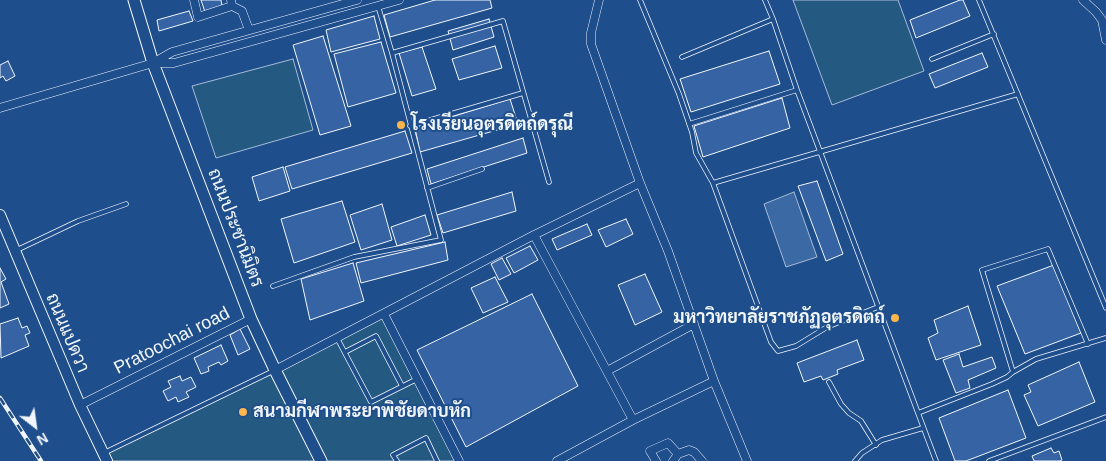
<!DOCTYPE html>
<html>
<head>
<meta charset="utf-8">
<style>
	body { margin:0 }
	#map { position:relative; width:1106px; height:461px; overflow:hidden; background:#1f4e8c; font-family:Helvetica,sans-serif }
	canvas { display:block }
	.north { position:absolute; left:10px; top:401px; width:50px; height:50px; -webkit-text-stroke:4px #1f4e8c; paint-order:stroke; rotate:150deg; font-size:14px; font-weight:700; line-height:20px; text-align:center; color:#f2f6ff }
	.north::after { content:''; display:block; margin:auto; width:18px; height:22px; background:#f2f6ff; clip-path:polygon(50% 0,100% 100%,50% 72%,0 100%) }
</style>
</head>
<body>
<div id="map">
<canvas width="1106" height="461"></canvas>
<div class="north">N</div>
</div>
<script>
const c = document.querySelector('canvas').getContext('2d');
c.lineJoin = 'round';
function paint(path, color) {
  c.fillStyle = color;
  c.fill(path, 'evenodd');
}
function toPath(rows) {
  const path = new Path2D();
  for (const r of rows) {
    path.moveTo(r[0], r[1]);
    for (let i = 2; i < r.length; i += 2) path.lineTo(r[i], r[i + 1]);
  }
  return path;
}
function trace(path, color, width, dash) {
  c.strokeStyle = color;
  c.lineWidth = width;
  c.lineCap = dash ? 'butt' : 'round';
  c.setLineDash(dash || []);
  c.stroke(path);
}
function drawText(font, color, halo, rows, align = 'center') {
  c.font = font + ' Helvetica,Sarabun,sans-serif';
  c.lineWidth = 4;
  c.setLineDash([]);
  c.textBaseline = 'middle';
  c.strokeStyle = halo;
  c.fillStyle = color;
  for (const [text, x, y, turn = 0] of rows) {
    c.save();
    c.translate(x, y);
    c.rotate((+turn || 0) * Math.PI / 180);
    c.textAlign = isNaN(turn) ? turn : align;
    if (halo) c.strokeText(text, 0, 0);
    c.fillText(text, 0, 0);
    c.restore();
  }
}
const green = toPath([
	[793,0,898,0,924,71,832,105,793,0],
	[293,59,313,130,216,158,192,86,293,59],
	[384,314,459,461,107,461,104,453,384,314]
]);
const water = toPath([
	[794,192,817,257,786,267,764,204,794,192]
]);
const building = toPath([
	[201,0,221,0,222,6,205,12,201,0],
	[435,0,490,0,492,8,390,37,384,15,435,0],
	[960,0,963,0,970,16,916,38,910,20,960,0],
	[189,11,193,21,159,31,157,20,189,11],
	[374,16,380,39,331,52,326,30,374,16],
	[489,19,494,37,453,50,448,31,489,19],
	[323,36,351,126,320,135,293,45,323,36],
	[381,42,396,93,348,107,334,54,381,42],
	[495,46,502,68,459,80,452,59,495,46],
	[422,47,436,89,412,96,399,53,422,47],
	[769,51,780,84,691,112,680,79,769,51],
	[982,53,988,67,935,88,929,74,982,53],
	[8,61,15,76,6,81,3,76,0,78,0,65,8,61],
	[782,98,790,128,703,157,694,126,782,98],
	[510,99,518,124,420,152,415,128,510,99],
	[405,131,412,153,292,189,285,167,405,131],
	[523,138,527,153,431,184,427,169,523,138],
	[283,167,290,191,259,201,252,177,283,167],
	[817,181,843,254,826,261,798,186,817,181],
	[512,192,516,211,443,233,437,215,512,192],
	[342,201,355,242,294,263,281,219,342,201],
	[382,204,392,240,361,250,350,215,382,204],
	[425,215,431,235,397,246,391,227,425,215],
	[626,219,633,234,606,247,598,230,626,219],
	[587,224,592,235,557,250,552,239,587,224],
	[445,242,448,260,361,283,356,263,445,242],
	[530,246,538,260,514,273,506,258,530,246],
	[502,258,511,274,499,280,491,264,502,258],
	[353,263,364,301,310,320,301,279,353,263],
	[1054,265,1081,333,1025,354,997,286,1054,265],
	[0,268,6,279,1,282,9,304,0,308,0,268],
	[645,274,662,312,635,325,618,285,645,274],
	[495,277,508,302,483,313,471,288,495,277],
	[532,294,578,386,466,447,417,350,532,294],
	[968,306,981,345,936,360,928,338,938,333,934,320,968,306],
	[18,318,22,328,27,326,30,333,25,335,29,346,1,358,0,324,18,318],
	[240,329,250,349,238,355,230,335,240,329],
	[857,340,864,360,837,370,838,374,823,380,821,376,804,382,797,363,857,340],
	[221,345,228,361,221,365,219,362,208,367,209,371,201,374,194,358,221,345],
	[959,354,963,367,992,357,996,368,968,380,970,388,956,393,943,360,959,354],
	[1079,362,1095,402,1038,426,1024,395,1031,392,1028,385,1079,362],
	[180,376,182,381,191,377,196,387,186,392,189,397,178,402,176,397,168,401,163,391,171,387,168,381,180,376],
	[1008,390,1026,438,966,461,955,461,939,418,1008,390],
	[1051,448,1054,453,1059,451,1062,460,1060,461,1034,461,1032,456,1051,448]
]);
const service = toPath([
	[640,0,679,94,692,132,696,153,713,183,771,342,778,351,796,346,827,327,878,307],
	[765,0,773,19,797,90,936,461],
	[979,0,1106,308],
	[392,53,503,21,549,182],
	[682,57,773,19],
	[932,59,994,34],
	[689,124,797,90],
	[410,126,523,93],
	[713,183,1018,94],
	[427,188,482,169],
	[17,250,78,221,126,204],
	[273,286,354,257,441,240,392,53,378,6],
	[337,338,371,402,417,379],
	[345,352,376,336,402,386],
	[1013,372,982,270,1048,249,1088,344],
	[829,382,841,404,849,413,861,421,876,445],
	[918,413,992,384,1007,377,1013,372,1036,359,1106,338],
	[104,453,273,371],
	[397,461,393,455,426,438,437,461],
	[855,461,862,453,882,440,923,428],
	[989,461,1106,417]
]);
const minor = toPath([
	[194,0,198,17,232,6,231,0],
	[599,0,591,33,591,44,640,183,668,251,714,381,747,461],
	[1083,0,1096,12,1102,20,1106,40],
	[232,6,242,11,249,30],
	[153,63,174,63,399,0],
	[0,108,153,63,172,52,357,0],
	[534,235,633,420],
	[384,314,459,461],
	[275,370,534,235,640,183],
	[607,371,694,324],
	[80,405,251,319],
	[557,461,633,420,714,381],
	[656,461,650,451,668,443,678,454],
	[673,461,678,454,689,450,694,452,702,461]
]);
const tertiary = toPath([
	[0,215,80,405,107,461]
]);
const secondary = toPath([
	[134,0,153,63,251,319,275,370,321,461]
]);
const rail = toPath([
	[0,398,41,461]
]);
const markers = [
	[401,125,5,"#ffb74d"],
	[895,318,5,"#ffb74d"],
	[243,412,5,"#ffb74d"]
];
const poiNames = [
	["โรงเรียนอุตรดิตถ์ดรุณี",411,125],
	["มหาวิทยาลัยราชภัฏอุตรดิตถ์",885,318,"right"],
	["สนามกีฬาพระยาพิชัยดาบหัก",253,412]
];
const streetNames = [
	["ถนนประชานิมิตร",235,228,69],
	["ถนนแปดวา",67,333,67],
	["Pratoochai road",172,341,-27]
];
paint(green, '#245a82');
trace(green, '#a8bbd7', 1);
paint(water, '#3b69a3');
trace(water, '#a8bbd7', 1);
paint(building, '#3563a3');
trace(building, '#f2f6ff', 1);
trace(service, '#f2f6ff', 5.5);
trace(minor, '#f2f6ff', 9);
trace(tertiary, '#f2f6ff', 12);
trace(secondary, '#f2f6ff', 13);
trace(service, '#1f4e8c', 4);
trace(minor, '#1f4e8c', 8);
trace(tertiary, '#1f4e8c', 10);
trace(secondary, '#1f4e8c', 11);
trace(rail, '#f2f6ff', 4.5);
trace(rail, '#1f4e8c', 2.5, [8]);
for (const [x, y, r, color] of markers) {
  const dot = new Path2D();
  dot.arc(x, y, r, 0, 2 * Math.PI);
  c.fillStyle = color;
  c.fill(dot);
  trace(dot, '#1f4e8c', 2);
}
drawText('bold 18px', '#f2f6ff', '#1f4e8c', poiNames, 'left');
drawText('18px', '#f2f6ff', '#1f4e8c', streetNames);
</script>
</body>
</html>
